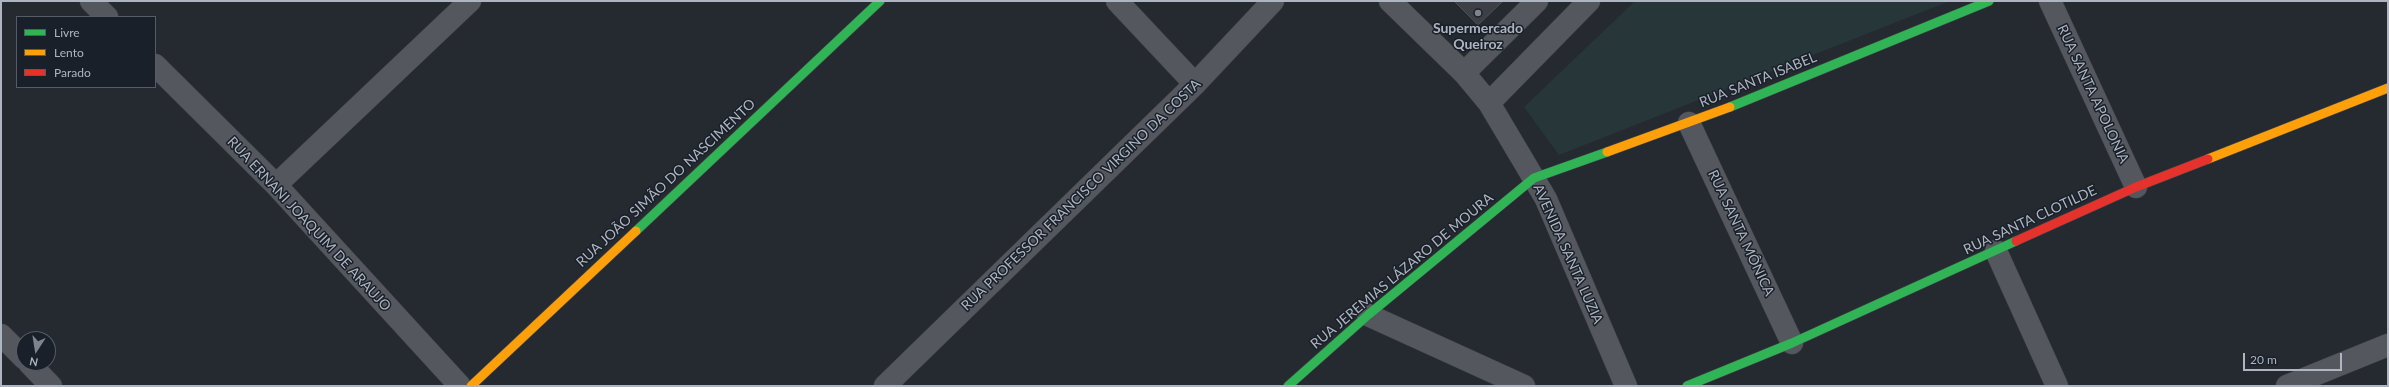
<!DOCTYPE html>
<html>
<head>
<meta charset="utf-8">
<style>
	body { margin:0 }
	#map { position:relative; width:2389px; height:387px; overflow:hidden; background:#252a30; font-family:Lato,sans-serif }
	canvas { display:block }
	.frame { position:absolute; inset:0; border:2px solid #aeb5c1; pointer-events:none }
	.legend { position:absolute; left:16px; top:16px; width:140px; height:72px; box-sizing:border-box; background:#1a2029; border:1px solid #555c66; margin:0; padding:5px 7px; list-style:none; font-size:12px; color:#aeb5c1 }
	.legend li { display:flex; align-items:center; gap:8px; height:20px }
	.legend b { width:20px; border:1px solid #555c66 }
	.north { position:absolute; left:16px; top:331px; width:40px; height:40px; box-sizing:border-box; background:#1a2029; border:1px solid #555c66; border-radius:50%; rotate:192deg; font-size:11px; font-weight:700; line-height:16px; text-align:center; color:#aeb5c1 }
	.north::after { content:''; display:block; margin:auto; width:14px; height:18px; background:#7e848e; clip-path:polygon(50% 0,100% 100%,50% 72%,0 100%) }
	.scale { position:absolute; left:2243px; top:353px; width:99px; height:18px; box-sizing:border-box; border:2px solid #aeb5c1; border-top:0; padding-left:5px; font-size:12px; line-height:14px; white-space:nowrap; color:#aeb5c1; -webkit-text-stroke:3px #1a2029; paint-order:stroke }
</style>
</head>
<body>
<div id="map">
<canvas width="2389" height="387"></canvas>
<div class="frame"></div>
<ul class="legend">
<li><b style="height:5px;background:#30b455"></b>Livre</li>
<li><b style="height:5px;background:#ff9f0a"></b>Lento</li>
<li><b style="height:5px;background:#e5322d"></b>Parado</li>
</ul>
<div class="north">N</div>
<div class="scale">20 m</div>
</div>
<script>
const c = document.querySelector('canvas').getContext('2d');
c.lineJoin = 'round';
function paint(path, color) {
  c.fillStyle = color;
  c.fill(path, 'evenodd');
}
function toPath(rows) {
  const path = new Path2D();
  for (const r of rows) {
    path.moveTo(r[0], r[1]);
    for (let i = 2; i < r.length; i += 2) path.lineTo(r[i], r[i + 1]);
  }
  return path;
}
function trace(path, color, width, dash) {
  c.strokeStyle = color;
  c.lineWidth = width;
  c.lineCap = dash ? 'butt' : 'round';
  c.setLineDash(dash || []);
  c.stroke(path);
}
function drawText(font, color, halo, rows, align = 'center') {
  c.font = font + ' Lato,sans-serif';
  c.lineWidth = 3;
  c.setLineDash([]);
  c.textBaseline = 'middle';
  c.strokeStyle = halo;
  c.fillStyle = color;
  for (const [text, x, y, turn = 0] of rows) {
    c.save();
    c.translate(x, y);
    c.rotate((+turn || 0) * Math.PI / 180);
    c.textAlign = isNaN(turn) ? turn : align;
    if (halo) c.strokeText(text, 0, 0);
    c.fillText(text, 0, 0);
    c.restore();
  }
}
const green = toPath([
	[1635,1,1950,1,1559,155,1524,107]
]);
const building = toPath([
	[1454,1,1503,1,1478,25,1454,1]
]);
const street = toPath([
	[91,1,107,17],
	[1117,1,1195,84],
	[1390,1,1464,73,1489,103,1546,199,1626,386],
	[2050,1,2136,187],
	[155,65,276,185,460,386],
	[1464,73,1537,1],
	[1489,103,1589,1],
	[1689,123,1792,343],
	[276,185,470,1],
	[1996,251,2057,386],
	[1368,315,1524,386],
	[1,335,24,358],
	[29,363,51,386],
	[885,386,1195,84,1273,1],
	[2287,386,2388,345]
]);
const fast = toPath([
	[1730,107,1989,1],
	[636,231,880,1],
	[1288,386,1368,315,1534,178,1607,152],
	[1687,386,1792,343,2016,241]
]);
const slow = toPath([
	[1607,152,1730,107],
	[2208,159,2388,88],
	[471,386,636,231]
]);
const jam = toPath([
	[2016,241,2136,187,2208,159]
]);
const markers = [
	[1478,13,4,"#7e848e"]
];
const poiNames = [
	["Supermercado",1478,28],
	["Queiroz",1478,44]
];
const streetNames = [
	["RUA SANTA ISABEL",1758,80,-22],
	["RUA SANTA APOLONIA",2093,94,65],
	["RUA JOÃO SIMÃO DO NASCIMENTO",666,183,-43],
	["RUA PROFESSOR FRANCISCO VIRGINO DA COSTA",1081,195,-44],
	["RUA SANTA CLOTILDE",2030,220,-25],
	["RUA ERNANI JOAQUIM DE ARAUJO",309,224,47],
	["RUA SANTA MÔNICA",1741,233,65],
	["AVENIDA SANTA LUZIA",1568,254,66],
	["RUA JEREMIAS LÁZARO DE MOURA",1402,271,-40]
];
paint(green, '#273638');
paint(building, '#3c3f45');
trace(building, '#4d5157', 1);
trace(street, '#42464b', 23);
trace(fast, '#42464b', 10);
trace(slow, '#42464b', 10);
trace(jam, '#42464b', 10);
trace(street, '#54585e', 22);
trace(fast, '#30b455', 9);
trace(slow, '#ff9f0a', 9);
trace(jam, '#e5322d', 9);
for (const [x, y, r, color] of markers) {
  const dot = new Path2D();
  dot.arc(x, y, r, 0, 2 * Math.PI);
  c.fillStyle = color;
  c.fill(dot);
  trace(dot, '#1a2029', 1.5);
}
drawText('bold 14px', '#aeb5c1', '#1a2029', poiNames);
drawText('14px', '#aeb5c1', '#1a2029', streetNames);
</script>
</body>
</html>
